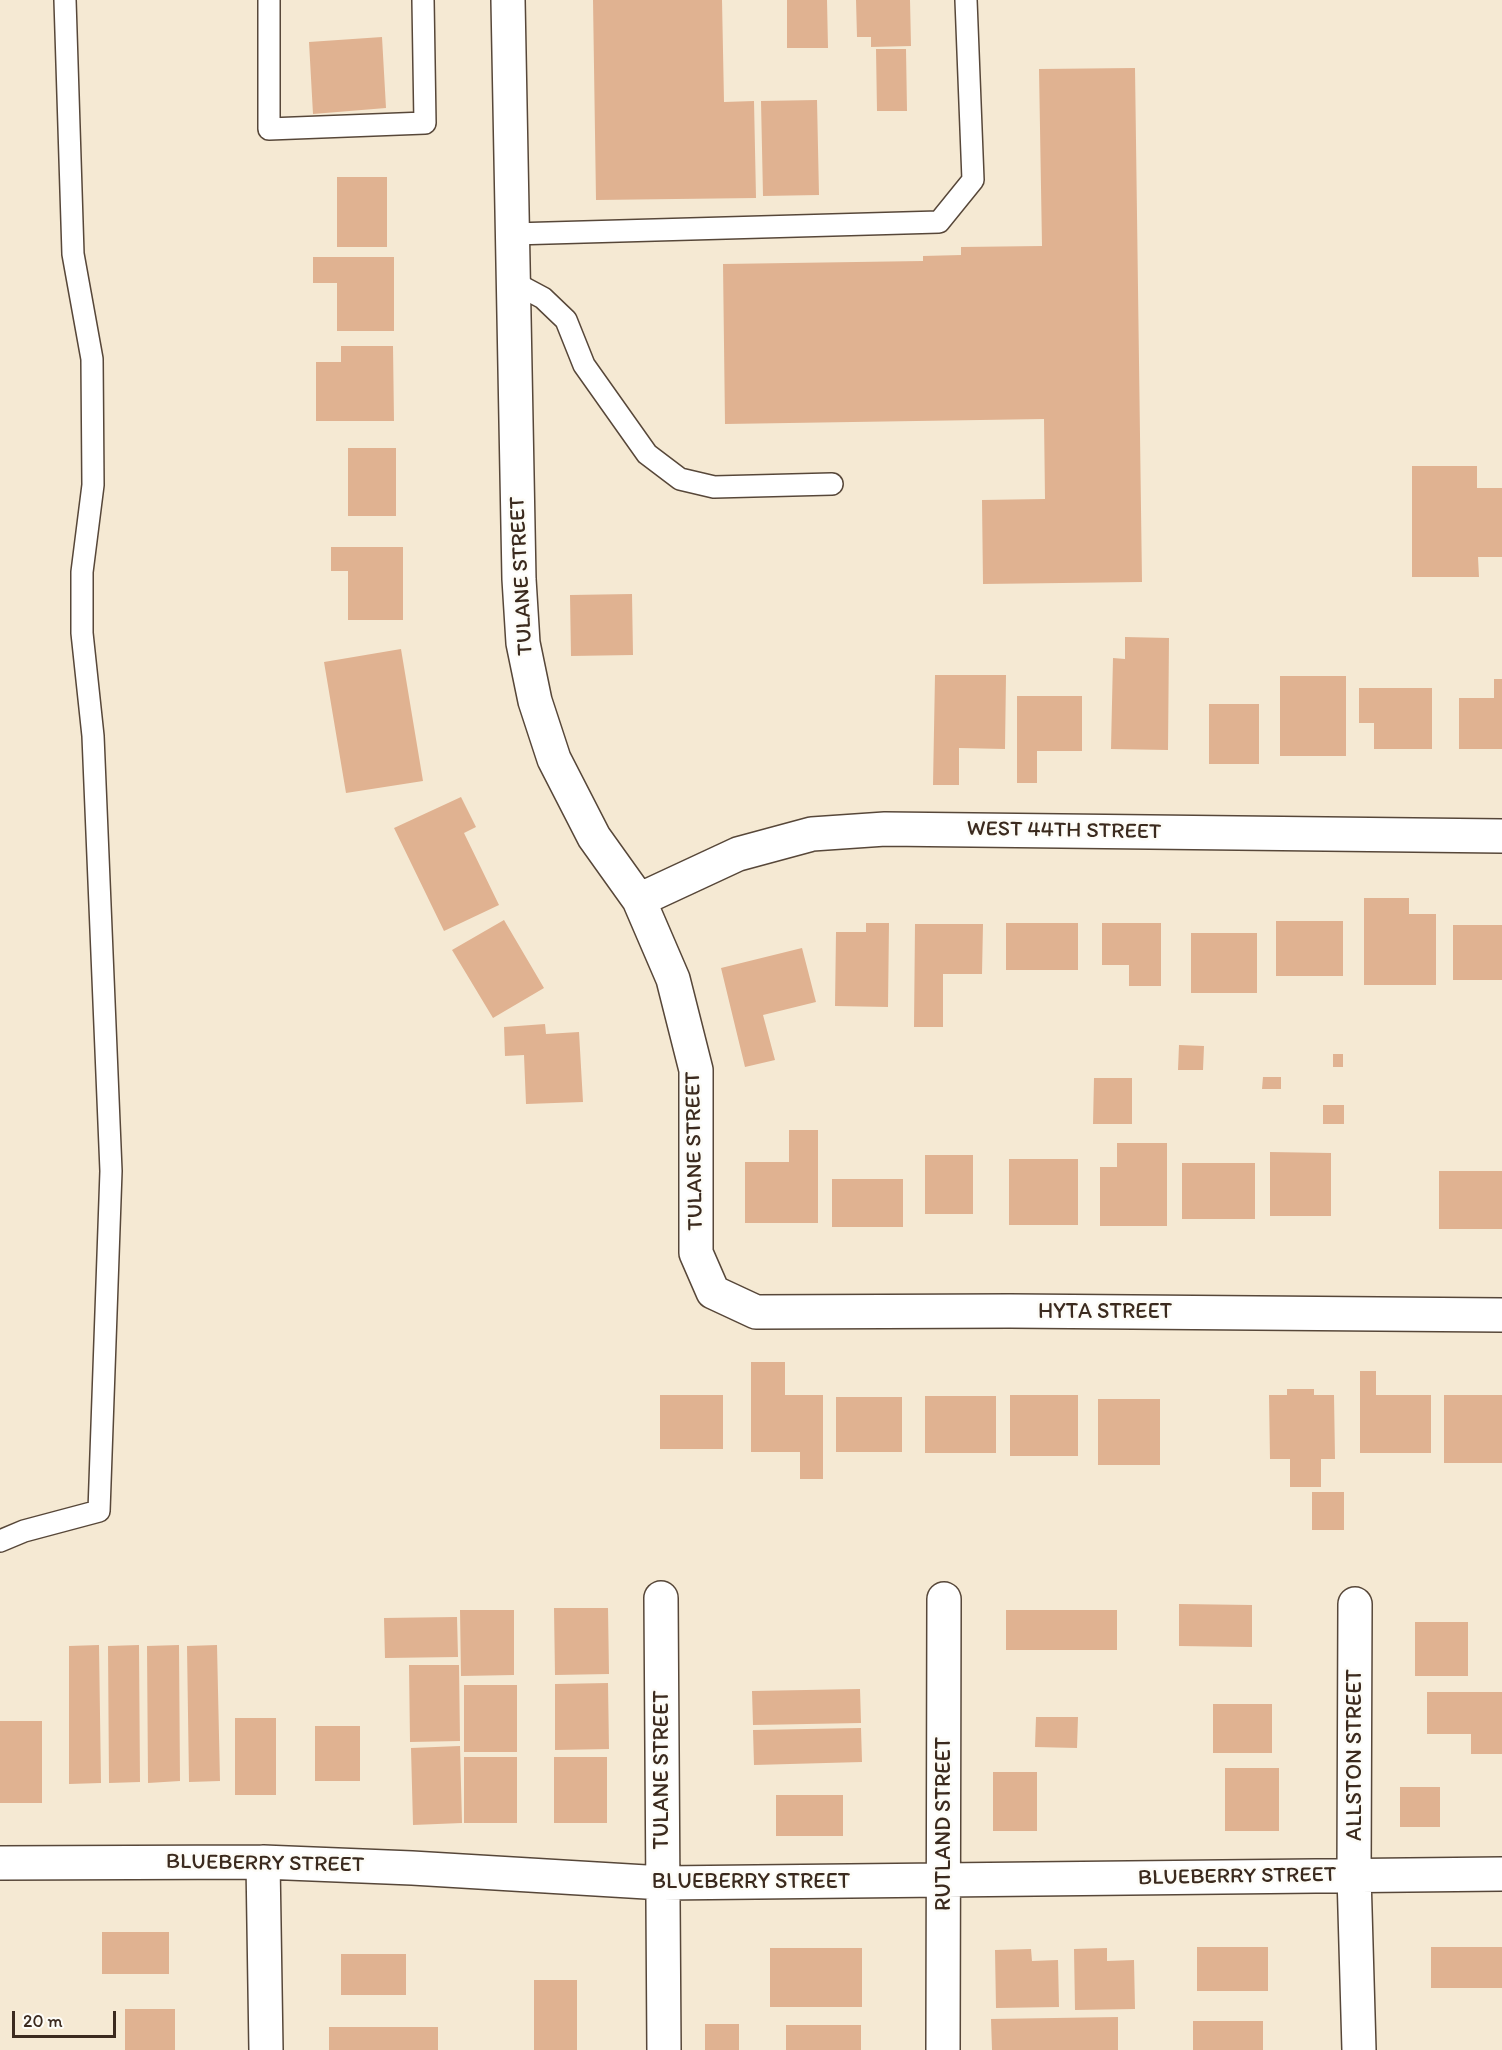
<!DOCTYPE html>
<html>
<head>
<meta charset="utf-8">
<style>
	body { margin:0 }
	#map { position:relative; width:1502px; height:2050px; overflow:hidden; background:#f5e9d3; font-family:Itim,sans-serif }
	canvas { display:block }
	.scale { position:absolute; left:12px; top:2011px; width:104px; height:27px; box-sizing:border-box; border:3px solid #3b2a1e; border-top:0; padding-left:8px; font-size:18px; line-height:21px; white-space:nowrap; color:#3b2a1e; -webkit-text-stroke:4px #fdfcf7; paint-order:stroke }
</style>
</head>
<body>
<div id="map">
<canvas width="1502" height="2050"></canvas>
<div class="scale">20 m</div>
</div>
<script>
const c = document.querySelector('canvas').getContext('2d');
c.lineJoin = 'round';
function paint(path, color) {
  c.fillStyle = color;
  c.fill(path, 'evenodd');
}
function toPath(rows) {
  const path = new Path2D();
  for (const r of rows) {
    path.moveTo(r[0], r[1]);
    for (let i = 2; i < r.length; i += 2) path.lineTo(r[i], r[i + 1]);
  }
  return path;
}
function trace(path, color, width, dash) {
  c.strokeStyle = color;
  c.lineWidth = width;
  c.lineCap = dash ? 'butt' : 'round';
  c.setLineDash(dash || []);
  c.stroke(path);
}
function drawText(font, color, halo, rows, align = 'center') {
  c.font = font + ' Itim,sans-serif';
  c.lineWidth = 5;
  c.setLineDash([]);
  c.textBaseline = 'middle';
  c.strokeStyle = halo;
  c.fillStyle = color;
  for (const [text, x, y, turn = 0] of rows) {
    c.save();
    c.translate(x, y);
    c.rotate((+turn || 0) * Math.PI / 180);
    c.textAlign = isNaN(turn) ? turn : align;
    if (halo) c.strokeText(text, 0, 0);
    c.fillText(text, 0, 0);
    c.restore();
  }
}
const building = toPath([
	[593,0,722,0,724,102,754,101,756,198,596,200],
	[787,0,827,0,828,48,787,48],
	[856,0,910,0,911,46,871,47,871,37,857,37],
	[382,37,386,108,313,114,309,42],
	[876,49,906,49,907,111,877,111],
	[1135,68,1142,582,983,584,982,500,1045,499,1044,419,725,424,723,264,923,261,923,256,961,255,961,247,1042,246,1039,69],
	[817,100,819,195,763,196,761,101],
	[337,177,387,177,387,247,337,247],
	[313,257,394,257,394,331,337,331,337,283,313,283],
	[341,346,393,346,394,421,316,421,316,362,341,362],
	[348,448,396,448,396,516,348,516],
	[1412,466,1477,466,1477,488,1502,488,1502,557,1478,557,1479,577,1412,577],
	[331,547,403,547,403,620,348,620,348,571,331,571],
	[632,594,633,655,571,656,570,595],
	[1125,637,1169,638,1168,750,1111,749,1113,658,1125,659],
	[401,649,423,781,346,793,324,662],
	[935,675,1006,675,1005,749,959,748,959,785,933,785],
	[1280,676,1346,676,1346,756,1280,756],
	[1494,679,1502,679,1502,749,1459,749,1459,698,1494,698],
	[1359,688,1432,688,1432,749,1374,749,1374,723,1359,723],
	[1017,696,1082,696,1082,751,1037,751,1037,783,1017,783],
	[1209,704,1259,704,1259,764,1209,764],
	[461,797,476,827,464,833,499,905,444,931,394,828],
	[1364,898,1409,898,1409,914,1436,914,1436,985,1364,985],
	[504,920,544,988,493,1018,452,950],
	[1276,921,1343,921,1343,976,1276,976],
	[866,923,889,923,888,1007,835,1006,836,932,866,932],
	[1006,923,1078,923,1078,970,1006,970],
	[1102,923,1161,923,1161,986,1129,986,1129,965,1102,965],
	[915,924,983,924,982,974,943,974,943,1027,914,1027],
	[1453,925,1502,925,1502,980,1453,980],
	[1191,933,1257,933,1257,993,1191,993],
	[802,948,816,1002,763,1015,775,1060,745,1067,721,968],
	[545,1024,546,1034,579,1032,583,1102,526,1104,524,1055,505,1056,504,1027],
	[1179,1045,1204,1046,1203,1070,1178,1070],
	[1333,1054,1343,1054,1343,1067,1333,1067],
	[1263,1077,1281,1077,1281,1089,1262,1089],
	[1094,1078,1132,1078,1132,1124,1093,1124],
	[1323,1105,1344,1105,1344,1124,1323,1124],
	[789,1130,818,1130,818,1223,745,1223,745,1162,789,1162],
	[1117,1143,1167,1143,1167,1226,1100,1226,1100,1167,1117,1167],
	[1270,1152,1331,1153,1331,1216,1270,1216],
	[925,1155,973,1155,973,1214,925,1214],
	[1009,1159,1078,1159,1078,1225,1009,1225],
	[1182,1163,1255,1163,1255,1219,1182,1219],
	[1439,1171,1502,1171,1502,1229,1439,1229],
	[832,1179,903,1179,903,1227,832,1227],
	[751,1362,785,1362,785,1395,823,1395,823,1479,800,1479,800,1452,751,1452],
	[1360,1371,1376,1371,1376,1395,1431,1395,1431,1453,1360,1453],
	[1287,1389,1314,1389,1314,1395,1334,1395,1335,1459,1321,1459,1321,1487,1290,1487,1290,1459,1270,1459,1269,1395,1287,1395],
	[660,1395,723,1395,723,1449,660,1449],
	[1010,1395,1078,1395,1078,1456,1010,1456],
	[1444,1395,1502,1395,1502,1463,1444,1463],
	[925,1396,996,1396,996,1453,925,1453],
	[836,1397,902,1397,902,1452,836,1452],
	[1098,1399,1160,1399,1160,1465,1098,1465],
	[1312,1492,1344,1492,1344,1530,1312,1530],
	[1179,1604,1252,1605,1252,1647,1179,1646],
	[554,1608,608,1608,609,1674,555,1675],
	[460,1610,514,1610,514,1675,461,1676],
	[1006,1610,1117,1610,1117,1650,1006,1650],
	[457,1617,458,1657,385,1658,384,1618],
	[1415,1622,1468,1622,1468,1676,1415,1676],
	[99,1645,101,1783,69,1784,69,1646],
	[139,1645,140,1782,109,1783,108,1646],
	[179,1645,180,1781,148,1783,147,1646],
	[217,1645,220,1781,189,1782,187,1646],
	[409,1665,459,1665,460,1741,410,1742],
	[608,1683,609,1749,555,1750,555,1684],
	[464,1685,517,1685,517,1752,464,1752],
	[860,1689,861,1723,753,1725,752,1691],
	[1427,1692,1502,1692,1502,1754,1471,1754,1471,1734,1427,1734],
	[1213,1704,1272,1704,1272,1753,1213,1753],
	[1036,1717,1078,1717,1077,1748,1035,1747],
	[235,1718,276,1718,276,1795,235,1795],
	[0,1721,42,1721,42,1803,0,1803],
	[315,1726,360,1726,360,1781,315,1781],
	[861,1728,862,1762,754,1765,753,1730],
	[460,1746,462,1823,413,1825,411,1748],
	[464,1757,517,1757,517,1823,464,1823],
	[554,1757,607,1757,607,1823,554,1823],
	[1225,1768,1279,1768,1279,1831,1225,1831],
	[993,1772,1037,1772,1037,1831,993,1831],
	[1400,1787,1440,1787,1440,1827,1400,1827],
	[776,1795,843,1795,843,1836,776,1836],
	[102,1932,169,1932,169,1974,102,1974],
	[1197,1947,1268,1947,1268,1991,1197,1991],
	[1431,1947,1502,1947,1502,1988,1431,1988],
	[770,1948,862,1948,862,2007,770,2007],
	[1107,1948,1107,1961,1134,1960,1135,2009,1075,2010,1074,1949],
	[1031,1949,1032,1961,1058,1960,1059,2007,996,2008,995,1950],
	[341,1954,406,1954,406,1995,341,1995],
	[534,1980,577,1980,577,2050,534,2050],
	[125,2009,175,2009,175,2050,125,2050],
	[1118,2017,1118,2050,992,2050,991,2019],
	[1193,2021,1263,2021,1263,2050,1193,2050],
	[705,2024,739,2024,739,2050,705,2050],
	[786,2025,861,2025,861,2050,786,2050],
	[329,2027,438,2027,438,2050,329,2050]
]);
const service = toPath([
	[269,0,269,129,425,123,423,0],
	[513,234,939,222,973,180,966,0],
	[513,282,543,298,566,320,584,365,647,454,680,479,714,487,832,484],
	[0,1541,24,1531,99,1511,111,1171,93,736,82,633,82,572,93,485,92,359,73,254,65,0]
]);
const minor = toPath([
	[508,0,519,579,523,643,535,701,554,759,594,837,639,900,673,979,696,1070,696,1253,713,1292,756,1312,1010,1311,1502,1315],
	[639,900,738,854,812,834,885,829,1502,836],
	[661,1598,664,2050],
	[1355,1604,1354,1875,1359,2050],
	[263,1862,266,2050],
	[0,1863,263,1862,412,1868,663,1883,1502,1874],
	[943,2050,944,1599]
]);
const streetNames = [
	["TULANE STREET",522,576,-93],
	["WEST 44TH STREET",1064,831,1],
	["TULANE STREET",695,1151,-91],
	["HYTA STREET",1105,1312],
	["ALLSTON STREET",1355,1755,-90],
	["TULANE STREET",662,1770,-90],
	["RUTLAND STREET",944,1824,-90],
	["BLUEBERRY STREET",265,1864,1],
	["BLUEBERRY STREET",1237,1877,-1],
	["BLUEBERRY STREET",751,1882]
];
paint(building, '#e0b291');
trace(service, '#574739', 24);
trace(minor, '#574739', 36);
trace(service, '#fff', 21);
trace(minor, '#fff', 33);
drawText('22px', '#3b2a1e', '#fdfcf7', streetNames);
</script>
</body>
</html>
